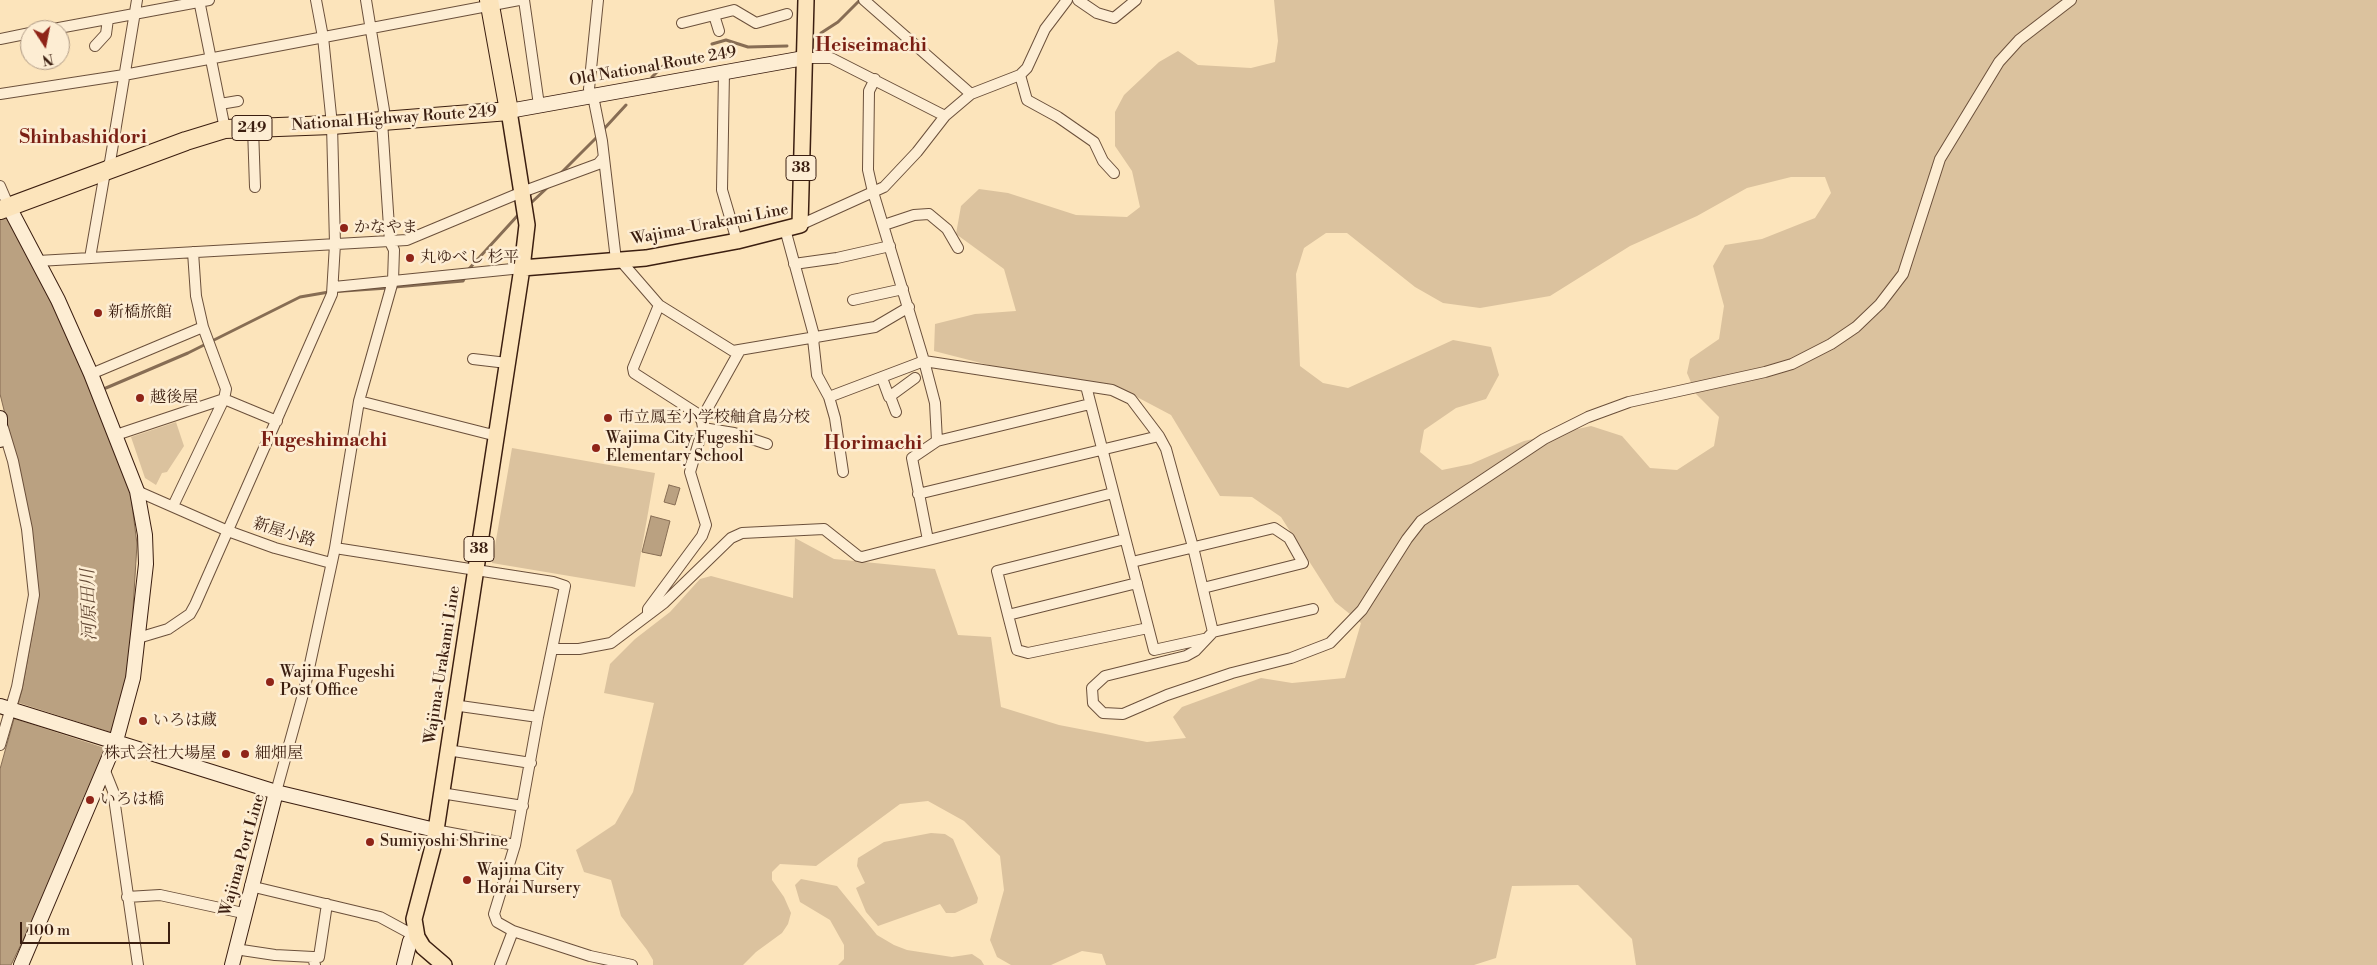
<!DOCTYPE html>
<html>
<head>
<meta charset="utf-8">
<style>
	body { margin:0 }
	#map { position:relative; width:2377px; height:965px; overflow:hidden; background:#fce4bb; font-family:"Libre Bodoni",serif }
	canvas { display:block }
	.north { position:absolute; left:20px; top:20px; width:50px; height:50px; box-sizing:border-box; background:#fdedd3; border:1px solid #af9a85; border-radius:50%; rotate:169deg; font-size:14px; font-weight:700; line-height:20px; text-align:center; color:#3b1e10 }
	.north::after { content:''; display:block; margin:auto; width:18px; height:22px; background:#8f2418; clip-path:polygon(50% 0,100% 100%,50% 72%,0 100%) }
	.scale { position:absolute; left:20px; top:922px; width:150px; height:22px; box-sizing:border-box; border:2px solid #3b1e10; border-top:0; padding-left:6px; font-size:15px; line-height:18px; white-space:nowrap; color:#3b1e10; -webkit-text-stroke:4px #fdedd3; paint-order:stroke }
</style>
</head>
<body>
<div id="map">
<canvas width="2377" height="965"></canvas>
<div class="north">N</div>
<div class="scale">100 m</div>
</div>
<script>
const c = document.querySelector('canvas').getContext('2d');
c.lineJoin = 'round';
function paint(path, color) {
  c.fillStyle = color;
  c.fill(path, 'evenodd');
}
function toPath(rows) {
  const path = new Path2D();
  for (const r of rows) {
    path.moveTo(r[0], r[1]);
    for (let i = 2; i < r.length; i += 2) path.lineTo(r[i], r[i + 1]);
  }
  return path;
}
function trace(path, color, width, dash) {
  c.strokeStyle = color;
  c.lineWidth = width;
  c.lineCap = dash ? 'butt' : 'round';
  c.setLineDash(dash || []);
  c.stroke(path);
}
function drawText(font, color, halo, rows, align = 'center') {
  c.font = font + ' "Libre Bodoni","Noto Serif JP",serif';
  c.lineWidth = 5;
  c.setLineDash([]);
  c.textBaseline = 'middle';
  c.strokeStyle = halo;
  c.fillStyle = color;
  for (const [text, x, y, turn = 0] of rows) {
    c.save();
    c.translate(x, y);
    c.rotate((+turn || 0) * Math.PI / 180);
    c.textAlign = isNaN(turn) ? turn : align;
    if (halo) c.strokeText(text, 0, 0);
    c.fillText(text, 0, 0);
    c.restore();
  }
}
const green = toPath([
	[1274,0,2377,0,2377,965,1636,965,1632,939,1578,885,1512,886,1496,958,1474,965,1106,965,1102,954,1082,951,1051,965,1011,965,997,957,990,940,1004,890,1000,856,964,821,928,801,900,804,816,866,780,864,772,872,772,880,784,897,791,913,788,924,782,933,756,952,743,965,653,965,653,960,647,950,621,916,611,880,584,872,576,850,615,824,633,792,654,703,604,693,610,664,635,639,670,612,700,579,711,576,793,598,795,538,834,559,935,569,958,635,991,637,1001,707,1059,725,1147,742,1186,738,1173,717,1182,707,1261,678,1292,683,1345,678,1361,623,1335,602,1281,517,1252,497,1220,496,1171,415,1118,387,1020,373,934,351,935,324,975,314,1016,311,1004,269,956,234,961,206,979,189,1008,193,1076,215,1127,217,1140,207,1132,171,1115,146,1115,112,1124,95,1159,62,1178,51,1198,65,1251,68,1275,62,1278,41],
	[1791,177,1825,177,1831,193,1815,218,1762,239,1725,245,1713,266,1724,306,1719,339,1690,359,1687,373,1696,394,1719,417,1714,446,1677,470,1650,468,1622,436,1591,426,1524,441,1471,464,1442,470,1420,452,1424,430,1456,408,1486,399,1499,375,1491,347,1453,340,1348,388,1323,383,1300,366,1296,274,1304,248,1326,233,1347,233,1415,287,1443,303,1480,308,1550,296,1630,246,1697,216,1747,188],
	[176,422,184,446,167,472,162,473,156,485,145,478,131,437],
	[512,448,655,473,635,587,492,563],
	[931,833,945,834,953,839,978,898,977,903,955,913,946,913,940,904,878,926,866,912,856,888,865,883,857,866,858,858,884,842],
	[801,879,837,886,877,935,894,945,907,950,952,957,972,954,981,960,984,965,838,965,844,959,844,945,830,920,800,902,795,885]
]);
const water = toPath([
	[0,201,63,326,100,414,130,489,137,544,129,674,105,756,74,835,11,965,0,965,0,769,22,690,37,607,18,466,0,394,0,201],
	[669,485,680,488,675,505,664,502,669,485],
	[651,516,670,521,661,556,642,552,651,516]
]);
const pier = toPath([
	[16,702,113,733,108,749,12,718]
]);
const stream = toPath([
	[821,33,838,22,860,0],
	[712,44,726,40,748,47,787,46],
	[652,77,671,58],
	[603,130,626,105],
	[561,173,599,135],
	[532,202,548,187],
	[467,271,519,214],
	[395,287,463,281,465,277],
	[106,388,188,353,300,297,329,292,388,288]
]);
const street = toPath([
	[199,0,225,129],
	[524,0,539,105],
	[598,0,589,89,594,101,602,141,616,260],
	[864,0,971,94],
	[1078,0,1097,13,1114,18,1136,0],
	[714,15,719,31],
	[682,23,734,10,756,23,787,14],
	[48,30,209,0],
	[0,39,30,33],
	[95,46,106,34,108,19],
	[804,58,831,58,945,116],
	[724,72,722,190,737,241],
	[1020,75,1027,100,1058,117,1094,142,1103,161,1114,173],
	[875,79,869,91,868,170,873,192,924,361,1112,390,1131,399,1159,436,1166,449,1193,547,1213,632],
	[0,94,124,75,519,0],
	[220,104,238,101],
	[253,128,255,187],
	[0,186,9,207],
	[800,225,884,187,917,152,945,116,971,94,1020,75,1027,68,1045,29,1067,0],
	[884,225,914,215,929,214,947,229,958,248],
	[785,229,815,339],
	[90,258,105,172,110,162,137,0],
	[620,260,659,305,733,351,875,327,909,307],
	[38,261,407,240,522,192,598,164,603,158],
	[794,264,837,258,890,246],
	[334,287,522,268],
	[853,300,903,289],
	[813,339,817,375,829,397,835,418,843,472],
	[473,359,507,363],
	[91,374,203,327],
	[882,378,889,397,915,378],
	[1086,386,1154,650,1204,639],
	[890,396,896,412],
	[829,397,924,361,935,403,937,441],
	[359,401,489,434,498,432],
	[701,420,739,352],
	[703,428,734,433,767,444],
	[116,435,224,399,277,421],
	[137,491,228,531,275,548,331,563],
	[918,494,1159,436],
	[173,506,224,399,226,389,203,327,196,296,193,252],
	[1125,539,997,571,1008,615,1017,650,1028,653,1148,628],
	[928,540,912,458,937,441,1090,404],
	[335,548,553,582,565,586,538,717,515,845,494,914,497,922,513,931,590,956,632,965],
	[1132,562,1274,528,1289,538,1303,563,1203,588],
	[1313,609,1213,632,1195,651,1186,656,1105,676,1092,688,1093,703,1103,713,1123,714,1167,695,1232,673,1291,658,1330,643,1362,610,1407,539,1421,521,1544,439,1588,417,1629,402,1765,372,1792,364,1831,344,1856,327,1880,304,1903,274,1940,159,1999,62,2019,40,2071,0],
	[648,614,648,609,702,536,706,525,690,472,703,428,701,416,634,373,633,368,659,305],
	[1008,615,1137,583],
	[138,638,168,629,190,614,195,605,332,294,335,244,332,125,323,37,316,0],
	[553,649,579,649,611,643,664,603,731,538,742,533,824,529,858,556,862,557,1113,493],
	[455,703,460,706,538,717],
	[0,745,17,687,34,595,27,529,13,461,3,428],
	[447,750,531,763],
	[105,771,113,791,138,965],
	[276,792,305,687,335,548,359,401,393,281,394,250,390,242,382,121,384,110,366,0],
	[441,793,523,806],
	[435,830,515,845],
	[250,886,380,917,417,937],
	[127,897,160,895,243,913],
	[235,949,275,955,313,957],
	[315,965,313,957,319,957,327,904],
	[500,965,513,931]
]);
const secondary = toPath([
	[509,111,804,58],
	[9,207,58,300,91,374,137,491,145,535,146,564,133,678,116,741,21,965],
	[0,418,0,440],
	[0,706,276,792,435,830],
	[232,965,276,792],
	[404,965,410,941,417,937]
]);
const primary = toPath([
	[522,268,646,258,737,241,800,225,806,0],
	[444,965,423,947,417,937,414,919,434,843,522,268,527,225,509,111]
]);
const highway = toPath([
	[0,210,186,141,225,129,332,125,509,111,489,0]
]);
const markers = [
	[344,228,5,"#8f2418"],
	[410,258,5,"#8f2418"],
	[98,313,5,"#8f2418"],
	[140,398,5,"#8f2418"],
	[608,418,5,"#8f2418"],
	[596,448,5,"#8f2418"],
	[270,682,5,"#8f2418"],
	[143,721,5,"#8f2418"],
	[226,754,5,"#8f2418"],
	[245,754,5,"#8f2418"],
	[90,800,5,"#8f2418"],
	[370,842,5,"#8f2418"],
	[467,880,5,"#8f2418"]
];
const shields = [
	[252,128,40],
	[801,168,30],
	[479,549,30]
];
const shieldNames = [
	["249",252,128],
	["38",801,168],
	["38",479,549]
];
const streetNames = [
	["Old National Route 249",653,67,-10],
	["National Highway Route 249",394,119,-4],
	["Wajima-Urakami Line",710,225,-11],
	["新屋小路",284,533,17],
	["Wajima-Urakami Line",443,665,-81],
	["Wajima Port Line",243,855,-74]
];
const poiNames = [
	["かなやま",354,228],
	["丸ゆべし 杉平",420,258],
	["新橋旅館",108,313],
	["越後屋",150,398],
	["市立鳳至小学校舳倉島分校",618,418],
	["Wajima City Fugeshi",606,439],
	["Elementary School",606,457],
	["Wajima Fugeshi",280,673],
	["Post Office",280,691],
	["いろは蔵",153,721],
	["株式会社大場屋",216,754,"right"],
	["細畑屋",255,754],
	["いろは橋",100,800],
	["Sumiyoshi Shrine",380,842],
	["Wajima City",477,871],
	["Horai Nursery",477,889]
];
const waterNames = [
	["河原田川",90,605,-92]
];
const quarterNames = [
	["Heiseimachi",871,46],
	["Shinbashidori",83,138],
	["Fugeshimachi",324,441],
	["Horimachi",873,444]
];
paint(green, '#dbc29e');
paint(water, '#baa181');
trace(water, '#876d54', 1);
paint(pier, '#fce4bb');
trace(stream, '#876d54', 3);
trace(street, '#6b503b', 12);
trace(secondary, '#3b1e10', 16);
trace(primary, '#3b1e10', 18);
trace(highway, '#3b1e10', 20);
trace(street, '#fdedd3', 10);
trace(secondary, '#fdedd3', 14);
trace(primary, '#fce4bb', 15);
trace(highway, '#fce4bb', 18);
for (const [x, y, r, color] of markers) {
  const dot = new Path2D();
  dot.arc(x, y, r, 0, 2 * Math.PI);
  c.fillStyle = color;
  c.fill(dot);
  trace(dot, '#fdedd3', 2);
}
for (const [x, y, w] of shields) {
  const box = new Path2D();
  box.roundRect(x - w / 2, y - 12.5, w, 25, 4);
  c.fillStyle = '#fdedd3';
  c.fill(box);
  trace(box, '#3b1e10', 1);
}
drawText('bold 15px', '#3b1e10', null, shieldNames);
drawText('16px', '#3b1e10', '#fdedd3', streetNames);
drawText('16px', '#3b1e10', '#fdedd3', poiNames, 'left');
drawText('italic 18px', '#674c38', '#fdedd3', waterNames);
drawText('bold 19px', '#7a1f14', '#fdedd3', quarterNames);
</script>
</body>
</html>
